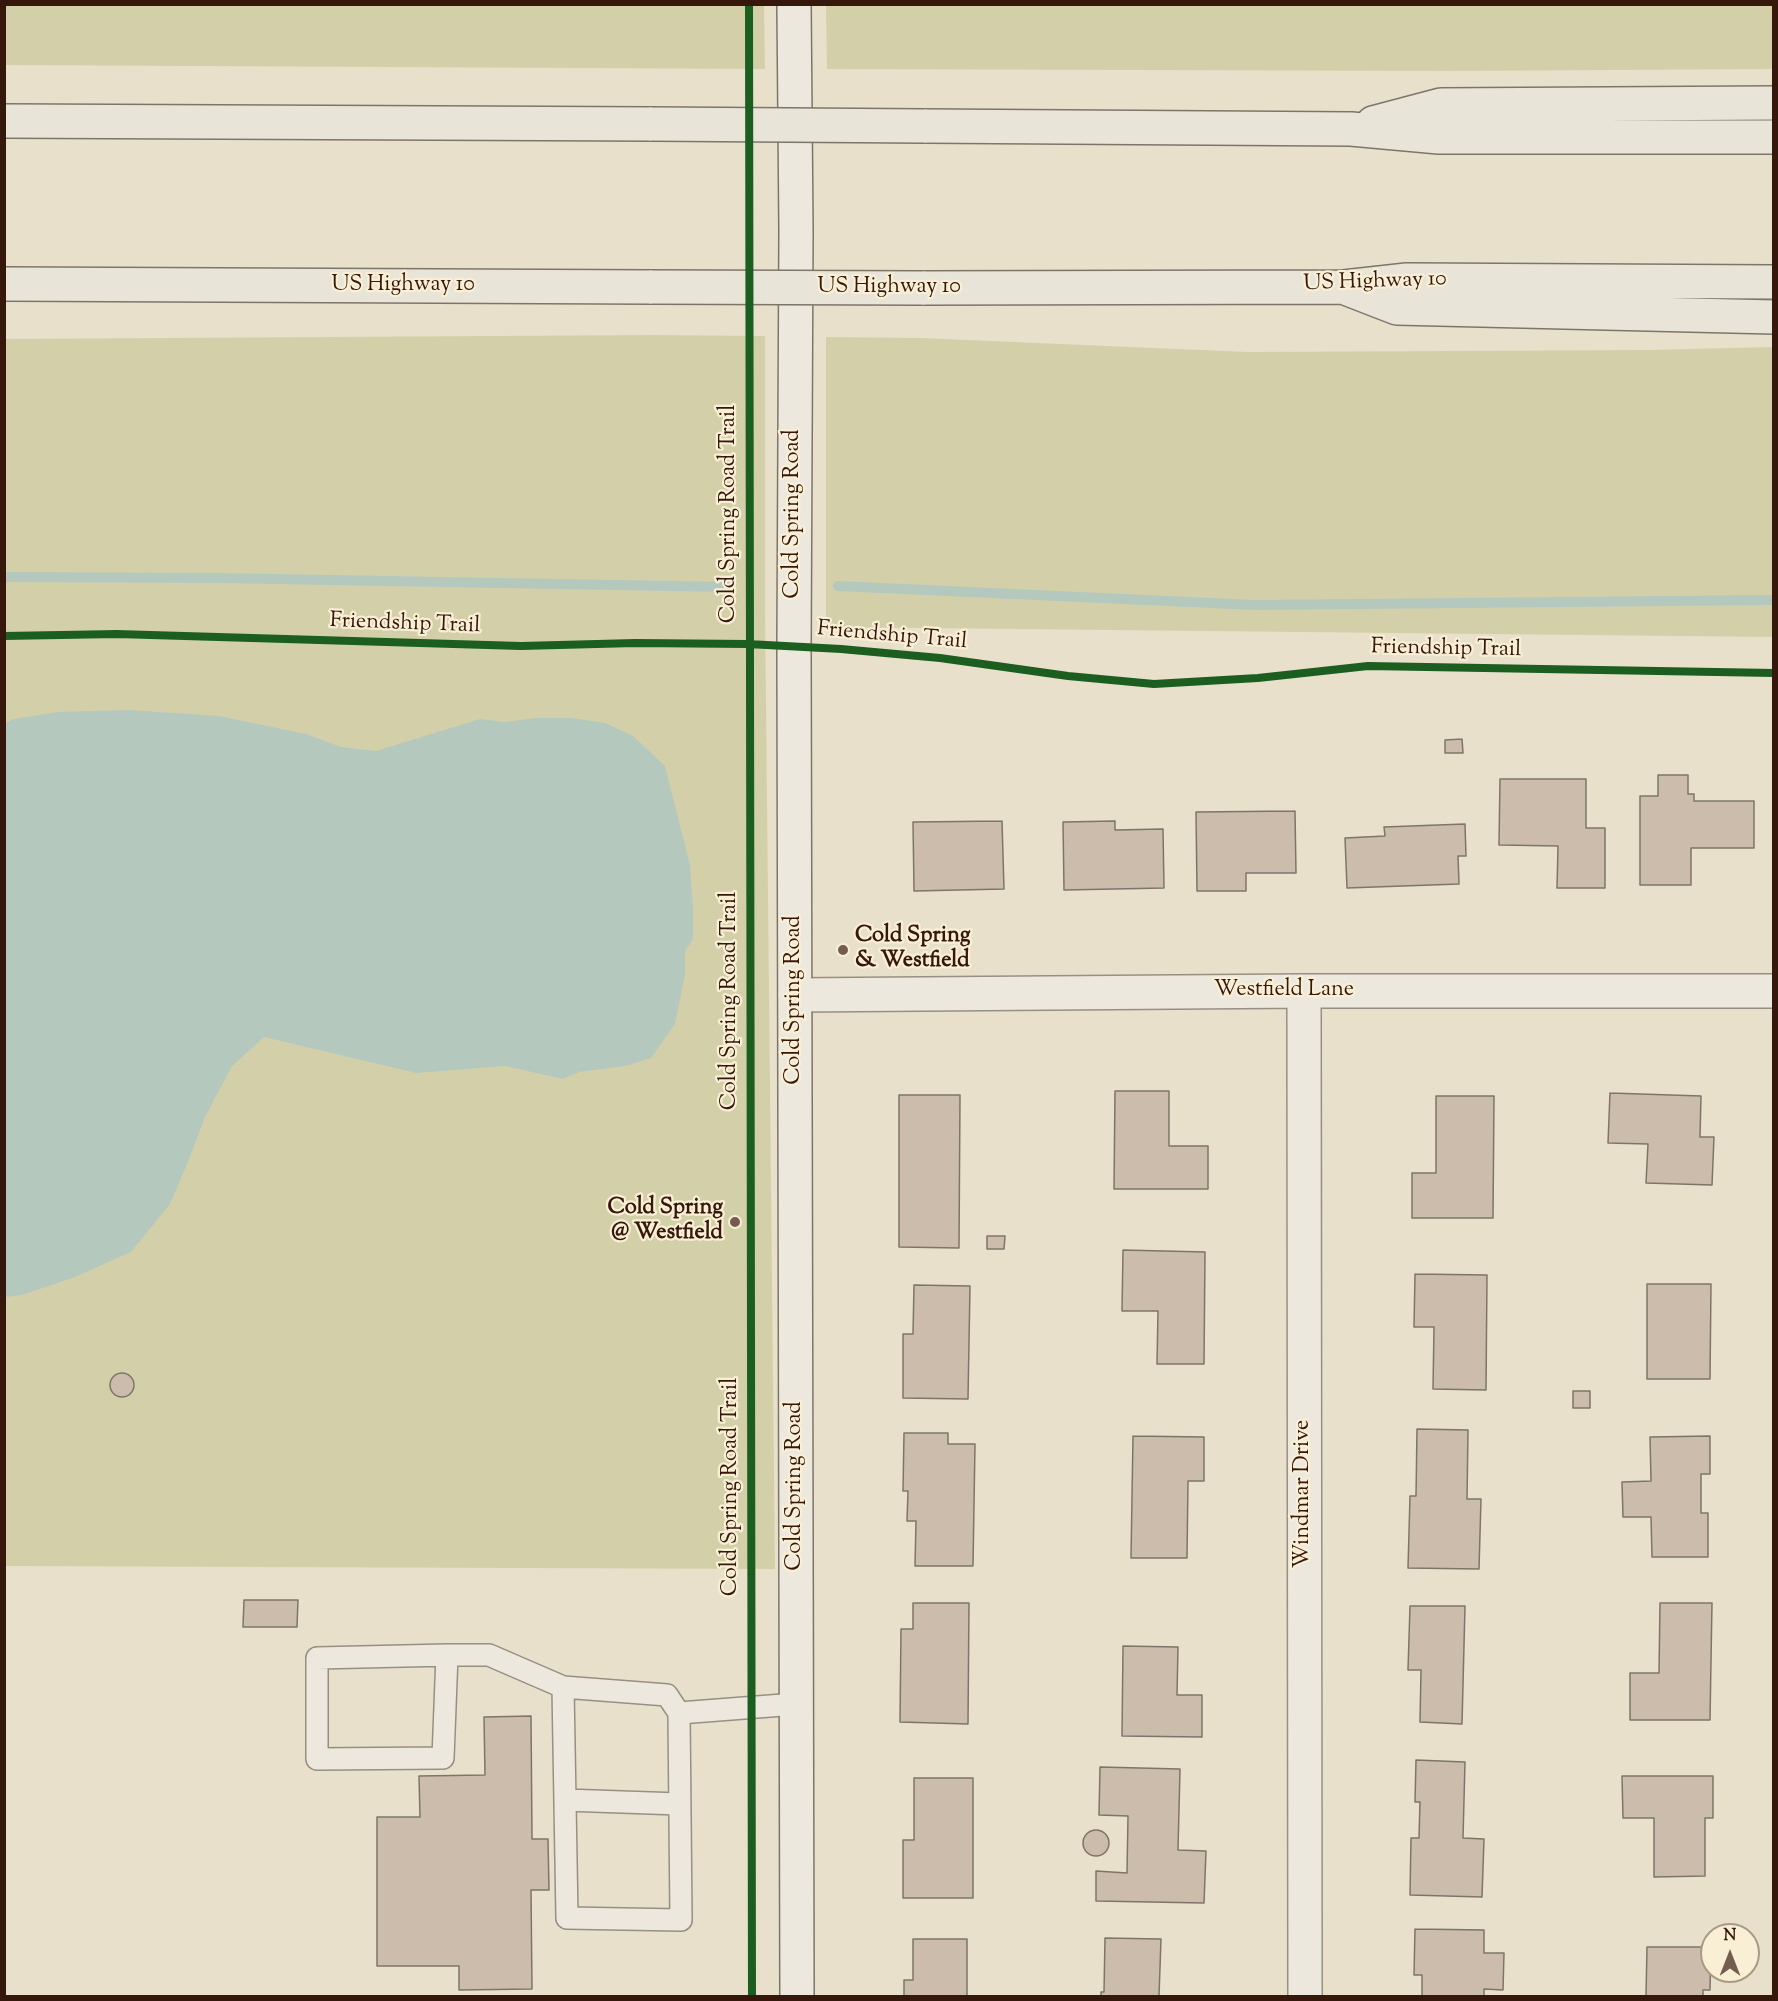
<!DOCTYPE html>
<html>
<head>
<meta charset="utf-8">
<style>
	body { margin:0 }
	#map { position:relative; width:1778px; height:2001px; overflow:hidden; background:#e8e0cb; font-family:"Sorts Mill Goudy",serif }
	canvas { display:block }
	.frame { position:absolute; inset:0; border:6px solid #35170b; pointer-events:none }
	.north { position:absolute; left:1700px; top:1923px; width:60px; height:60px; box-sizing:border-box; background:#f8efd5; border:2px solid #aa9984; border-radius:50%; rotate:0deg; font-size:16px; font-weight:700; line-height:24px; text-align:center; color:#35170b }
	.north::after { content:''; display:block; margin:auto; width:21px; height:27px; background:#745d4e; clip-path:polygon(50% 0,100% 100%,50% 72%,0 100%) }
</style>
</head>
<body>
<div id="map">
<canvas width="1778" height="2001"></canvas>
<div class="frame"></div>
<div class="north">N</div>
</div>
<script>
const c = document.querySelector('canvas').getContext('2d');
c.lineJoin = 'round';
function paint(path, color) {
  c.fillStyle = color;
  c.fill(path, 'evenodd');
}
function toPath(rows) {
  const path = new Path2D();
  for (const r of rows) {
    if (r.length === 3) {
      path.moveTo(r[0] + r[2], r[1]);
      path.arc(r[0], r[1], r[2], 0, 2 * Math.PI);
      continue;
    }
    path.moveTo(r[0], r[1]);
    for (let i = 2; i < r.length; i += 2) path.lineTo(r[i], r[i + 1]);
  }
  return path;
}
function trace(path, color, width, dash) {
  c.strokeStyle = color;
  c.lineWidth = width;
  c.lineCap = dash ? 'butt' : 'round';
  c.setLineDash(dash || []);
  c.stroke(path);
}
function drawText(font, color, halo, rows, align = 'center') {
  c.font = font + ' "Sorts Mill Goudy",serif';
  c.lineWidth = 4.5;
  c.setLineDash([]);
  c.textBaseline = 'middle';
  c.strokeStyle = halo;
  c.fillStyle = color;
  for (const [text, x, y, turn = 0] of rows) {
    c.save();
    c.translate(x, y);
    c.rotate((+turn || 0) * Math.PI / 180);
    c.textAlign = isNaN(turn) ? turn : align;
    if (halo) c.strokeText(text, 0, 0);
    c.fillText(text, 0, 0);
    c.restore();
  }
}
const green = toPath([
	[5,4,764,5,765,69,5,65],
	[826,5,1773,5,1773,69,1450,71,827,69],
	[652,335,765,336,765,605,775,1569,5,1566,4,339],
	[826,337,921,338,1247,352,1649,350,1773,347,1773,637,826,627]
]);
const water = toPath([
	[129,710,219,716,306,734,341,747,376,751,480,719,505,722,536,718,571,718,605,723,633,736,665,766,690,865,693,907,693,939,685,951,685,975,675,1024,651,1058,625,1066,579,1072,563,1079,505,1066,416,1073,264,1037,232,1066,205,1117,190,1157,170,1204,131,1252,75,1277,22,1295,5,1297,5,724,13,719,58,712]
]);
const stream = toPath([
	[4,577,217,578,728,587],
	[838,586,1255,605,1774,600]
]);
const building = toPath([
	[1462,739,1463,753,1445,753,1445,740,1462,739],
	[1658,775,1688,775,1688,794,1694,794,1694,801,1754,801,1754,848,1691,848,1691,885,1640,885,1640,796,1658,796,1658,775],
	[1500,779,1586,779,1586,828,1605,828,1605,888,1557,888,1558,846,1499,845,1500,779],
	[1295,811,1296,873,1246,873,1246,891,1197,891,1196,812,1295,811],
	[1002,821,1004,889,914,891,913,822,1002,821],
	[1115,821,1115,830,1163,829,1164,888,1064,890,1063,822,1115,821],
	[1465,824,1466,856,1458,856,1459,884,1347,888,1345,838,1385,836,1384,827,1465,824],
	[1115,1091,1169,1091,1169,1146,1208,1146,1208,1189,1114,1189,1115,1091],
	[1610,1093,1701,1096,1700,1137,1714,1137,1712,1185,1646,1183,1648,1144,1608,1143,1610,1093],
	[899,1095,960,1095,959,1248,899,1247,899,1095],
	[1436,1096,1494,1096,1493,1218,1412,1218,1412,1173,1436,1173,1436,1096],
	[987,1236,1005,1236,1004,1249,987,1249,987,1236],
	[1123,1250,1205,1252,1204,1364,1157,1364,1158,1311,1122,1311,1123,1250],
	[1415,1274,1487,1275,1486,1390,1433,1389,1434,1327,1414,1327,1415,1274],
	[1647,1284,1711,1284,1710,1379,1647,1379,1647,1284],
	[914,1285,970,1286,968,1399,903,1398,903,1334,913,1334,914,1285],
	[122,1385,12],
	[1573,1391,1590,1391,1590,1408,1573,1408,1573,1391],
	[1417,1429,1468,1430,1467,1499,1481,1499,1479,1569,1408,1568,1410,1496,1416,1496,1417,1429],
	[904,1433,948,1433,948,1444,975,1444,973,1566,915,1566,916,1521,907,1521,908,1491,903,1491,904,1433],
	[1133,1436,1204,1437,1204,1481,1188,1481,1187,1558,1131,1558,1133,1436],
	[1710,1436,1710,1474,1701,1474,1701,1513,1708,1513,1708,1557,1652,1557,1651,1517,1623,1517,1622,1482,1651,1481,1650,1437,1710,1436],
	[244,1600,298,1600,297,1627,243,1627,244,1600],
	[913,1603,969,1603,968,1724,900,1722,901,1629,913,1629,913,1603],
	[1660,1603,1712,1603,1710,1720,1630,1720,1630,1673,1659,1673,1660,1603],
	[1410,1606,1465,1606,1462,1724,1420,1722,1421,1670,1408,1670,1410,1606],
	[1123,1646,1178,1647,1177,1695,1202,1695,1202,1737,1122,1736,1123,1646],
	[531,1716,532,1839,548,1839,549,1890,531,1890,532,1989,459,1990,459,1966,377,1966,377,1817,420,1817,419,1776,485,1775,484,1717,531,1716],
	[1416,1760,1465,1762,1463,1838,1484,1839,1482,1897,1410,1895,1411,1838,1419,1838,1420,1802,1415,1802,1416,1760],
	[1100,1767,1180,1769,1178,1850,1206,1851,1204,1903,1096,1901,1096,1871,1127,1873,1128,1816,1099,1815,1100,1767],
	[1622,1776,1713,1776,1713,1818,1705,1818,1705,1876,1654,1877,1654,1818,1623,1818,1622,1776],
	[914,1778,973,1778,973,1898,903,1898,903,1840,914,1840,914,1778],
	[1096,1843,13],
	[1415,1929,1484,1930,1484,1953,1504,1953,1503,1990,1484,1989,1484,1996,1422,1996,1422,1975,1414,1975,1415,1929],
	[1105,1938,1161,1939,1159,1996,1101,1996,1101,1992,1104,1992,1105,1938],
	[913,1939,967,1939,967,1996,904,1996,904,1980,913,1980,913,1939],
	[1647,1947,1711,1947,1710,1990,1703,1990,1703,1996,1646,1996,1647,1947]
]);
const lane = toPath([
	[447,1655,443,1758,317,1759,317,1658,447,1655,489,1655,563,1687],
	[563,1687,667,1695,679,1713,681,1920,567,1918,563,1687],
	[679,1713,796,1704],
	[565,1800,679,1804]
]);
const street = toPath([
	[1304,991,1305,1996],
	[795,995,1304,991,1774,991]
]);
const secondary = toPath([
	[794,4,796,231,794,647,797,1996]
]);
const highway = toPath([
	[4,121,652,124],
	[1373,123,1441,105,1774,103],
	[924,126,1351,129,1439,137,1774,137],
	[4,284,652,287],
	[922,288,1344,287,1407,280,1774,282],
	[1348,289,1397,308,1774,317]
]);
const highwayBridge = toPath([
	[652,124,924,126],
	[652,287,922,288]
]);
const cycleway = toPath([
	[749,4,752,1996],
	[4,636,117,634,521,646,635,643,748,644,841,649,940,658,1068,676,1154,684,1258,678,1368,666,1774,673]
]);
const markers = [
	[843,950,6,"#745d4e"],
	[735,1222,6,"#745d4e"]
];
const streetNames = [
	["US Highway 10",1375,283,-2],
	["US Highway 10",403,286],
	["US Highway 10",889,288],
	["Cold Spring Road Trail",730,514,-90],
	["Cold Spring Road",794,514,-90],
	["Friendship Trail",405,625,2],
	["Friendship Trail",892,637,5],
	["Friendship Trail",1446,650,1],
	["Westfield Lane",1284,991],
	["Cold Spring Road",795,1000,-90],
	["Cold Spring Road Trail",731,1001,-90],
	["Cold Spring Road",796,1486,-90],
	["Cold Spring Road Trail",732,1487,-90],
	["Windmar Drive",1304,1494,-90]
];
const poiNames = [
	["Cold Spring",855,937],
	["& Westfield",855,962],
	["Cold Spring",723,1209,"right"],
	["@ Westfield",723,1234,"right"]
];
paint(green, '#d3d0a9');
paint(water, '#b4c8be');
trace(stream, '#b4c8be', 10);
paint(building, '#cbbcac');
trace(building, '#7e7569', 1.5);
trace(lane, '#988f82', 24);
trace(street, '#988f82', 36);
trace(secondary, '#7e7569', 36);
trace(highway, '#7e7569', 36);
trace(lane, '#ece8dd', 21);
trace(street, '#ece8dd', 33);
trace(secondary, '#ece8dd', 33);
trace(highway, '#e9e4d8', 33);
trace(highwayBridge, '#7e7569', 36, []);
trace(highwayBridge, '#e9e4d8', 33);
trace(cycleway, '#1b5e20', 8);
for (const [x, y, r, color] of markers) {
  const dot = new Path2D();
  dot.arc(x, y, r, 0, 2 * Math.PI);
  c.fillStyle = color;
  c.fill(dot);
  trace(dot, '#f8efd5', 2);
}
drawText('22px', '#35170b', '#f8efd5', streetNames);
drawText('bold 22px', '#35170b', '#f8efd5', poiNames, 'left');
</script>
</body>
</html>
